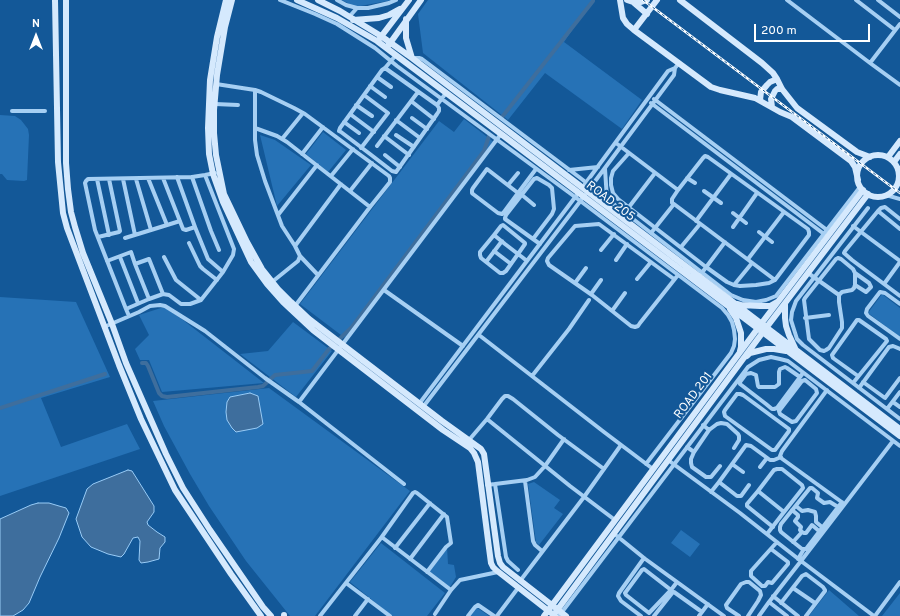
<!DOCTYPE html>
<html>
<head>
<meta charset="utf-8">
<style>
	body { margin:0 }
	#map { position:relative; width:900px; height:616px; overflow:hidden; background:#135898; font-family:Overpass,sans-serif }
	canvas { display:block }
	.north { position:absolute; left:16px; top:16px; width:40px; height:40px; -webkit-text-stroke:3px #135898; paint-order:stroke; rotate:0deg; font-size:11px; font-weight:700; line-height:16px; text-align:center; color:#fff }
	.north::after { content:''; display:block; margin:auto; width:14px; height:18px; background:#fff; clip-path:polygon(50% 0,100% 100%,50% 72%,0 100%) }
	.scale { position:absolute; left:754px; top:24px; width:116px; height:18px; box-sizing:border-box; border:2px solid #fff; border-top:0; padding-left:5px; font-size:12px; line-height:14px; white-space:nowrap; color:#fff; -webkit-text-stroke:3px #135898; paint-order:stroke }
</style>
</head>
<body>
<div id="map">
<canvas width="900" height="616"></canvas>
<div class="north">N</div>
<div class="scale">200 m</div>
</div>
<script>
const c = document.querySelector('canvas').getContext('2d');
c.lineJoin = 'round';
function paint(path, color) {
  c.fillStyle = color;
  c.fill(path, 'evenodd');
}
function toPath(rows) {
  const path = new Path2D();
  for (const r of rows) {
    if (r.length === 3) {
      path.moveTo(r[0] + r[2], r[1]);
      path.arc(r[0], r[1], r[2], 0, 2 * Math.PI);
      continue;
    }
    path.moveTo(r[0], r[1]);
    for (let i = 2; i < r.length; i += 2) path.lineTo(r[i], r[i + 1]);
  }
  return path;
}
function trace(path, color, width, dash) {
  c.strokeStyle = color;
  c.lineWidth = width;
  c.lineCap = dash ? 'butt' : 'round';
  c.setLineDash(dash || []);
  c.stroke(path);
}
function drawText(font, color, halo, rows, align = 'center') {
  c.font = font + ' Overpass,sans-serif';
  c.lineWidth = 4;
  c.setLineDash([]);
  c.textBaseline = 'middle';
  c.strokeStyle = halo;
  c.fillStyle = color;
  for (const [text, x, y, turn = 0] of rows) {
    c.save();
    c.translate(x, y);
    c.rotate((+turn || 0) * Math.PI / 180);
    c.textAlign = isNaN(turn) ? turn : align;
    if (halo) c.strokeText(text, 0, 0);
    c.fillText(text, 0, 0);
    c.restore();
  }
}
const green = toPath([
	[342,0,393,0,355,7],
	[428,0,593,0,564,42,642,100,622,129,545,73,508,120,423,53,418,14],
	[0,115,15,116,21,120,28,129,29,135,27,180,24,181,7,180,2,174,0,174],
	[464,119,495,143,345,338,300,304,439,121,454,132],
	[323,132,346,150,328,172,306,154],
	[260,135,275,140,311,165,277,206],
	[882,294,900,308,900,337,868,313],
	[0,297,76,302,110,377,41,398,61,447,127,424,140,449,0,496],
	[164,307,183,320,264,383,162,392,149,360,140,360,135,349,149,335,139,315],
	[293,322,332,351,296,397,240,354,268,351],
	[269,388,410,491,315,616,290,616,246,561,209,506,190,474,164,426,153,401],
	[534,482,560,500,554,508,563,514,539,545,536,542,528,484],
	[681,530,700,544,690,557,671,543],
	[381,543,445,593,427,616,392,616,350,582],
	[447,547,448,564,454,565,456,577,450,587,429,571],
	[829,590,859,616,809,616],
	[900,593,900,616,882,616],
	[476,607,489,616,469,616]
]);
const water = toPath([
	[250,393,258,396,263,424,257,428,236,432,232,428,227,420,226,412,227,402,230,397,250,393],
	[128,470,132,471,154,506,154,512,147,522,148,525,157,532,165,537,165,542,160,548,159,559,148,562,141,563,139,560,140,541,138,537,133,538,124,554,121,557,108,554,91,547,82,537,76,519,87,489,93,484,128,470],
	[38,503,49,503,59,506,66,508,69,513,59,538,40,577,29,603,23,610,13,616,0,616,0,519,31,505,38,503]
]);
const canal = toPath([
	[502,117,593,1,593,0],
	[142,363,146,363,148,366,159,393,162,396,167,397,258,387,263,386,275,375,312,371,329,349,352,327,484,151,489,136],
	[0,408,105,374]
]);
const street = toPath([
	[280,0,315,14,337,24,375,48,397,66,575,197,722,308,728,315,732,322,734,330,735,339,734,346,731,353,646,464],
	[337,0,346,5,357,8,368,8,389,3,396,0],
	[787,0,870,63,900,85],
	[856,0,895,30],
	[878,0,900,17],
	[349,17,357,8],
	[396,55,385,68,382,70,340,128,339,131,341,132,370,154,392,171,396,172,437,114,439,111,439,108,437,105,446,93],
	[413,58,419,58,422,59,579,177,731,295,743,300,756,302,766,300,776,296,860,187],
	[870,63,900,24],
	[385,68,437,105],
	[377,77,391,87],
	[216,84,255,90,255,140,257,155,265,181,282,226,295,246,300,256,298,261,272,282],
	[370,86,385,97],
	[255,90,261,92,294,108,305,114,389,176,390,178,390,182,370,207],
	[654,99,827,230],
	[411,101,434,119],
	[651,103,824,234],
	[215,104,238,105],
	[356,105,372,116],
	[12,111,45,111],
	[350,114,374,132],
	[412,118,427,129],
	[396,120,420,138],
	[344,122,359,133],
	[255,128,277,136,287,142,370,207,295,306],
	[396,135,414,147],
	[384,136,409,155],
	[282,139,303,113],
	[616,143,678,190,703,158,705,156,708,157,808,229,809,232,809,235,775,280,769,283,756,285,740,286,734,285,727,282,706,267,618,199,613,193,611,185,611,178,613,171,629,153],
	[377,146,418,92],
	[361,148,388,113,364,95],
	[302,154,323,127],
	[385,155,400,167],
	[605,169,607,199],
	[569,170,598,167],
	[331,176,353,149],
	[899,176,900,177],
	[192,177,211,231,219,250],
	[148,178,167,225],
	[163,178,183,229,186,230,195,227,177,177],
	[687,178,695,183],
	[97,179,109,235],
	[123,179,135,235],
	[136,179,151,230,180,221],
	[585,184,668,71,675,68],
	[508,185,518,173],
	[590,188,674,75,675,68,679,63],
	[350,191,372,163],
	[704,191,721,203],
	[518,193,487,169,473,188,472,190,472,193,473,194,498,213,502,214,504,212,518,193,536,169],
	[522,195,534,205],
	[886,195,900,199],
	[674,204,775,280],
	[629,207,655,173],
	[868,208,796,301,792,312,791,320,797,339,803,345,900,419],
	[878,211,881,208,885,207,900,219],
	[733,213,746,223],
	[278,215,317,165],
	[696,221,731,174],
	[853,226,900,261],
	[195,227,208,259,223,272],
	[733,227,757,193],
	[900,229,878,211,845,251,844,253,852,260,884,284,900,262],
	[759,232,772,242],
	[651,233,674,204,672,203,672,199,678,190],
	[494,235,501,226,503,225,525,243,525,244,518,254,506,271,503,273,500,273,481,258,480,255,480,252,494,235,505,244,518,254,522,257,527,261],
	[98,237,119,232,120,231,109,179],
	[125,238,151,230],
	[533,239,552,214,554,209,552,188,549,185,537,178,534,179,506,215,505,218,505,219,540,244],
	[189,243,200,266,203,269,217,280],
	[295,246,341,184],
	[681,247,700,224],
	[601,250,614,234],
	[494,251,511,264],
	[300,256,318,275],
	[120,257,138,303],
	[164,257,176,280,201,300],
	[838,258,841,259,853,269,855,273,855,285,854,288,852,290,842,292,839,295,839,302,842,322,842,328,829,348,826,350,824,351,820,350,809,339,804,300,805,298,836,259,838,258],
	[748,259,784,212],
	[616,260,627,244],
	[107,261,131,252,135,264,149,259,163,294,149,299],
	[486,262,502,241],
	[808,273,839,295],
	[855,273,869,283,871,287,866,292,855,285],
	[701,274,725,242],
	[637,279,651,262],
	[674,279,599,224,575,226,548,258,547,261,549,265,592,295,631,326,635,327,638,326,640,323,678,275],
	[575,283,586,268],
	[884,284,900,296],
	[734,285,752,263],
	[384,290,463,346],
	[163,294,169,295,181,304,190,304,201,300,223,272,233,255,234,249,205,175],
	[591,294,601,280],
	[900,304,885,293,880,292,867,309,866,313,868,316,900,339],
	[126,309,95,230,85,183,86,181,88,179,192,177,205,175,215,173],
	[612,311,625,293],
	[129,316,126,309,149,299,135,264],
	[805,318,829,315],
	[104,327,139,312,150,306,160,305,165,306,205,331,265,378,299,402,404,484],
	[479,335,604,432,653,469],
	[532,376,569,329,589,300],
	[800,377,787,368,785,367,780,369,779,372,779,384,775,387,759,387,758,386,756,375,751,373,746,374,740,382,740,384,766,404,772,409,774,409,777,408,803,373],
	[805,380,816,389,817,393,796,421,792,422,780,414,779,411,802,381,805,380],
	[863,382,885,398,900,378],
	[853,383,887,341,886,339,859,320,857,320,832,355,833,358,858,376],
	[859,388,889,347,893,346,900,349],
	[827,390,782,451,780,456,781,458,843,503],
	[737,394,740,394,743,395,789,429,789,431,775,450,772,450,725,416,724,412,725,410,737,394],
	[299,402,501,134],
	[893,402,900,407],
	[419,404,576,196],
	[423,407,585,195],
	[887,409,900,392],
	[487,419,570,486,615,520],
	[703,425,709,430,717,424,721,423,727,424,738,434,739,436,739,440,734,448],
	[469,440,487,419,502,399,505,396,508,396,513,399,558,435,604,469],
	[687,447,694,452,691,459,691,463,692,467,706,477,711,477,720,466],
	[694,452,709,430],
	[668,460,740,513,801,561,874,616],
	[732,464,743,472],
	[760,467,767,458],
	[525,481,533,541,535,545,542,551],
	[719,482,746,445,751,446,770,460,774,460,781,457],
	[495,484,506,557,508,561,518,570],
	[487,485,527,480,535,477,545,466,564,439],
	[758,491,747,504,747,506,773,527],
	[711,492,719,482,737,496,741,496,749,485],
	[796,506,802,511,808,510,815,512,816,516,816,522,822,527],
	[838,507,830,502,824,503,817,498,818,493,812,488,810,488,781,524,780,527,780,530,781,532,802,549,806,549,842,502],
	[792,510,798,515,798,517,795,521,801,527,800,530,802,532],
	[767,534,784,512,803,488,802,485,782,469,777,469,774,470,758,491,784,512],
	[617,536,644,558,724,616],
	[381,538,413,493,415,492,417,493,447,517,451,543,446,547,427,572],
	[793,542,802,532,804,533,806,533,812,525,819,531],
	[395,548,430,503],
	[771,549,788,562,788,564,772,583,768,582,765,586,762,586,751,576,751,571,759,562,777,542],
	[410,559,444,514],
	[798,559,804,549],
	[520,581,584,497,621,445],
	[346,583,390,616],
	[793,588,815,603],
	[671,590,644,569,642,570,625,593,626,595,649,613,671,590,677,582],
	[773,596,798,616],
	[769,602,787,616],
	[781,603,802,576,806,574,823,587,825,590,825,591,806,616],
	[435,614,451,590,460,580,498,572],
	[320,616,381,538,383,538,451,590],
	[355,616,368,599],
	[468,616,475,607,478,605,494,616],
	[497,616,518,588],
	[559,616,748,367,759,360,771,357,780,359,788,361,900,446],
	[641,616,621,601,618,596,619,593,644,558],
	[654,616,673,592,674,592,702,612],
	[699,616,708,604],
	[739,616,727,608,726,605,741,584,746,582,749,582,760,591,761,595,758,601,748,616],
	[759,616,769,602,801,561,893,441],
	[875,616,900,582]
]);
const secondary = toPath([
	[55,0,58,162,63,213,67,228,119,365,141,419,175,490,231,574,261,616],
	[66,0,66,163,68,189,71,212,75,227,83,253,112,324,126,363,166,454,183,488,210,530,263,607,271,616],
	[226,0,217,37,210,80,208,128,209,154,213,174,223,202,251,262,267,284,283,302,313,330,443,430,470,448,474,453,478,462,489,548,491,563,493,567,496,570,555,616],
	[232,0,225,27,217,75,214,110,214,133,216,155,224,194,247,242,262,269,278,289,291,302,309,319,442,421,481,449,484,454,498,556,500,563,503,567,566,616],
	[297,0,337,18,377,41,501,134,900,436],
	[318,0,340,11,381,36,412,58,900,429],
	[620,0,623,18,627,24,634,30,711,87,720,90,755,98,780,112,792,117,851,161,855,167,858,180],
	[627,0,633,2,638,3,647,0],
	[680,0,762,63,773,73,777,79,782,89,797,108,857,152,870,157],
	[633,2,647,14],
	[406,19,406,38,412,58],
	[353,20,379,18,389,15,400,9],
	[634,30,657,0],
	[380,38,409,0],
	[388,46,421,0],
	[760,100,761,92,767,85,770,82,777,79],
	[772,107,771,99,775,91,777,89,782,89],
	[878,176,21],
	[888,157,900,141],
	[894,162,900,154],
	[737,304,741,305,760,306,770,306,777,302],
	[785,304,785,318,786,326,789,335,795,348],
	[730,309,736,318,741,333,741,347,740,351],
	[747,356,750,353,766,349,774,349,786,351],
	[555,613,763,332,868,194],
	[284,616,284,615],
	[544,616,761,324,863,190]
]);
const rail = toPath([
	[643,0,900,193]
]);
const streetNames = [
	["ROAD 205",610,202,37],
	["ROAD 201",694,396,-53]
];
paint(green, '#2672b6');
paint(water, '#3e6e9d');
trace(water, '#98cbf6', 1);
trace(canal, '#3e6e9d', 4);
trace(street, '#a6cff3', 4);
trace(secondary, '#d5e9fd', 6);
trace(rail, '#fff', 2.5);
trace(rail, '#135898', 1, [3]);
drawText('12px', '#fff', '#135898', streetNames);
</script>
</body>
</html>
